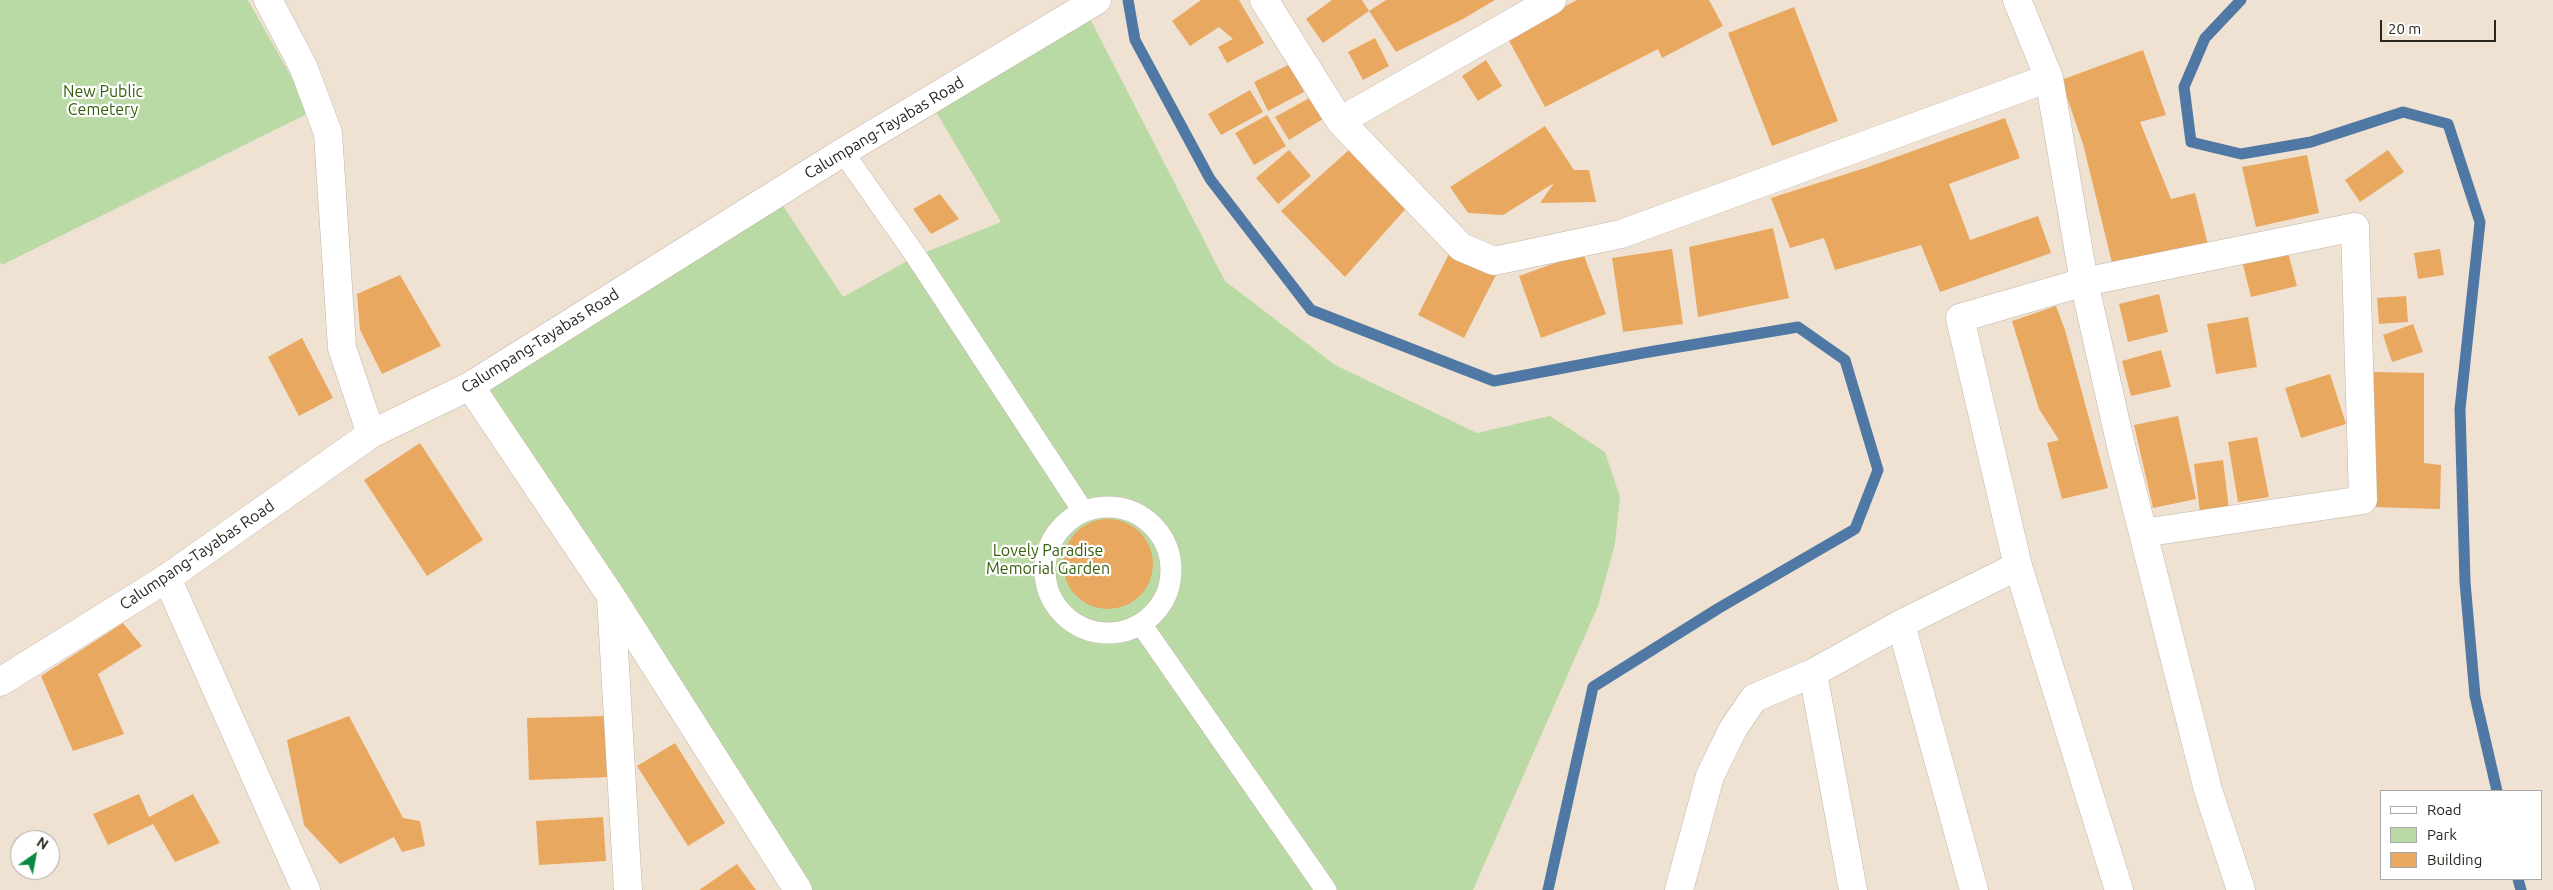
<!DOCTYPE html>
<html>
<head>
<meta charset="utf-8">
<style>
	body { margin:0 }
	#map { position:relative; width:2553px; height:890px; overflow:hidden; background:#f0e2d3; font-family:Ubuntu,sans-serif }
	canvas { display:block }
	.legend { position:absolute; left:2380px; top:790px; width:162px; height:90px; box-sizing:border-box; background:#fff; border:1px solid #aaa8a6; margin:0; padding:6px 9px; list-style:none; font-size:15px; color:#2b2620 }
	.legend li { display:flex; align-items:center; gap:10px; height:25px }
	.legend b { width:25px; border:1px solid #aaa8a6 }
	.north { position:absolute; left:10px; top:830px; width:50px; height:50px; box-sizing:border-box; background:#fff; border:1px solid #aaa8a6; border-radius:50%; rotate:33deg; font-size:14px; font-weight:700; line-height:20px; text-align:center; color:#2b2620 }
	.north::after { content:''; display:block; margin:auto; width:18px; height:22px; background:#0c8843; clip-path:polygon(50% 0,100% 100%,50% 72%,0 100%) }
	.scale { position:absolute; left:2380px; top:20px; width:116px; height:22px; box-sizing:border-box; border:2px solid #2b2620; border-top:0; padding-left:6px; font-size:15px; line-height:18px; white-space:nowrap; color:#2b2620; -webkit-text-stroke:4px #fff; paint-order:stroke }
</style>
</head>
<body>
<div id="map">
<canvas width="2553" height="890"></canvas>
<ul class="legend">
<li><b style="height:6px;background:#fff"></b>Road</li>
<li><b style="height:14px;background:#badaa5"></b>Park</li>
<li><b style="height:14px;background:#e9a860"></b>Building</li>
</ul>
<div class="north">N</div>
<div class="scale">20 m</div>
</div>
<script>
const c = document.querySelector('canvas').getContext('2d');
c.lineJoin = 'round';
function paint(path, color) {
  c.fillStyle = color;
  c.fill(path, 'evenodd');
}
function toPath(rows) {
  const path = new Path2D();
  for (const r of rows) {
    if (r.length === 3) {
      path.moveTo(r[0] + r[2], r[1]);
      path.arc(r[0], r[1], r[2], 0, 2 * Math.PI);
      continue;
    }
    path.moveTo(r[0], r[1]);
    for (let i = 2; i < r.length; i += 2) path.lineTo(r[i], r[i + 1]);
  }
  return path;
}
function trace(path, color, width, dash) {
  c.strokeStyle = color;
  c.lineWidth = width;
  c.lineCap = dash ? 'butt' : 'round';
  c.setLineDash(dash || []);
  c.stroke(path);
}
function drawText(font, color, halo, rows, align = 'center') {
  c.font = font + ' Ubuntu,sans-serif';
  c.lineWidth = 4.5;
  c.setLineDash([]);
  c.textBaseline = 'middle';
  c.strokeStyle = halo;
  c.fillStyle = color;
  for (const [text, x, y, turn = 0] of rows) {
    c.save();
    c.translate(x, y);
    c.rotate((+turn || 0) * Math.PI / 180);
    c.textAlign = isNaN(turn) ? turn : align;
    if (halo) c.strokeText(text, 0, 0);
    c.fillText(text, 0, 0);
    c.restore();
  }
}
const green = toPath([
	[0,0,248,0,311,112,2,265,0,261],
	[1084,7,1225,281,1335,365,1477,433,1550,416,1605,452,1620,497,1615,544,1598,606,1473,890,787,890,470,386,780,201,843,297,916,256,1001,222,929,100]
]);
const stream = toPath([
	[1128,0,1135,40,1210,179,1311,310,1494,381,1643,353,1798,327,1845,360,1878,470,1855,529,1719,608,1593,687,1548,890],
	[2241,0,2205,38,2184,87,2191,142,2241,154,2311,142,2403,112,2448,124,2480,222,2460,409,2465,582,2475,696,2497,791],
	[2518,879,2521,890]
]);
const building = toPath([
	[1201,0,1239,0,1264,43,1227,63,1218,47,1233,39,1219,27,1190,46,1172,21],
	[1332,0,1362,0,1369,11,1323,43,1306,19],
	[1386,0,1495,0,1463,19,1396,52,1369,11],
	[1577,0,1709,0,1723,26,1662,58,1658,49,1545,107,1507,37],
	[1794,7,1838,121,1772,146,1728,33],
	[1375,38,1389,66,1363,80,1348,52],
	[2143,50,2166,115,2140,122,2171,199,2195,193,2208,245,2113,267,2083,144,2061,80],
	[1486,60,1502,86,1478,101,1462,76],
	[1290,64,1304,92,1268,111,1254,82],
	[1250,90,1263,112,1221,135,1208,114],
	[1313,96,1326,117,1289,140,1275,117],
	[1267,115,1286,146,1254,165,1235,133],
	[2005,118,2020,158,1949,184,1970,240,2038,216,2051,253,1940,292,1921,245,1835,270,1824,238,1790,248,1771,198,1868,167],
	[1545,126,1574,170,1589,170,1596,202,1540,203,1554,183,1503,215,1468,213,1450,187],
	[1350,149,1409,205,1345,277,1281,211],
	[1289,150,1311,176,1278,204,1256,178],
	[2388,150,2404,172,2360,202,2345,180],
	[2307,155,2319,213,2256,227,2242,167],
	[940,194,959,219,931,234,913,209],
	[1773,228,1789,298,1698,317,1689,247],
	[1452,248,1498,271,1464,338,1418,315],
	[1672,249,1683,324,1623,332,1612,258],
	[2287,249,2297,286,2251,297,2242,261],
	[2440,249,2444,275,2418,279,2414,253],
	[1583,253,1606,314,1541,338,1519,276],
	[400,275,441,346,382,374,360,330,357,294],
	[2159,294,2168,332,2128,342,2119,304],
	[2406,296,2408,322,2379,324,2377,298],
	[2056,306,2065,330,2108,488,2062,499,2047,443,2059,440,2039,409,2012,321],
	[2248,317,2257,367,2216,374,2207,324],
	[2413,324,2423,352,2392,362,2383,335],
	[302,338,333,398,299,416,268,357],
	[2161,350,2171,387,2131,396,2122,361],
	[2374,372,2424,373,2424,463,2441,465,2440,509,2372,507],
	[2330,374,2346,424,2301,438,2285,388],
	[2178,416,2196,499,2153,508,2134,425],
	[2257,437,2269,497,2238,502,2228,442],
	[420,443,483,540,427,576,364,480],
	[2223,460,2229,510,2200,513,2194,464],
	[1108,564,45],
	[123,623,142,646,98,674,124,734,73,751,41,676],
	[349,716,403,818,420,821,425,846,402,852,394,837,340,864,304,825,287,740],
	[608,716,610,777,529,780,527,718],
	[675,743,725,823,688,846,637,766],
	[139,794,149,817,193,794,220,843,175,862,153,824,108,845,93,814],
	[603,817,606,861,539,865,536,821],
	[737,864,756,890,699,890]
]);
const lane = toPath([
	[843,152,916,256,1083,511],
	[1108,570,63],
	[1141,624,1326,890]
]);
const street = toPath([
	[268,0,303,66,328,133,342,348,371,434],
	[1264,0,1340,121,1461,247,1494,261,1621,234,2049,78],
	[2017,0,2049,78,2084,282,2122,450,2208,790,2241,890],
	[1340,121,1552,0],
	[470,386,611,596,798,890],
	[167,578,306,890],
	[611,598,628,890],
	[1901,624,1974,890],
	[1813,673,1853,890],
	[1679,890,1710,776,1733,729,1754,698,1813,673,1901,624,2018,566],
	[2119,890,2018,566,1960,318,2084,282,2355,227,2363,500,2143,533]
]);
const secondary = toPath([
	[0,682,167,578,371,434,470,386,843,152,1097,0]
]);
const parkNames = [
	["New Public",103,92],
	["Cemetery",103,110],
	["Lovely Paradise",1048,551],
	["Memorial Garden",1048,569]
];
const streetNames = [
	["Calumpang-Tayabas Road",884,128,-31],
	["Calumpang-Tayabas Road",540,341,-32],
	["Calumpang-Tayabas Road",197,555,-34]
];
paint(green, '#badaa5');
trace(stream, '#4f78a4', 11);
paint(building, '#e9a860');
trace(lane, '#c2b4a6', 22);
trace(street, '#c2b4a6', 29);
trace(secondary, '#c2b4a6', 29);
trace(lane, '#fff', 21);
trace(street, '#fff', 28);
trace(secondary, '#fff', 28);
drawText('16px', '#365e0a', '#fff', parkNames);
drawText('16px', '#2b2620', '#fff', streetNames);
</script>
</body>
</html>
